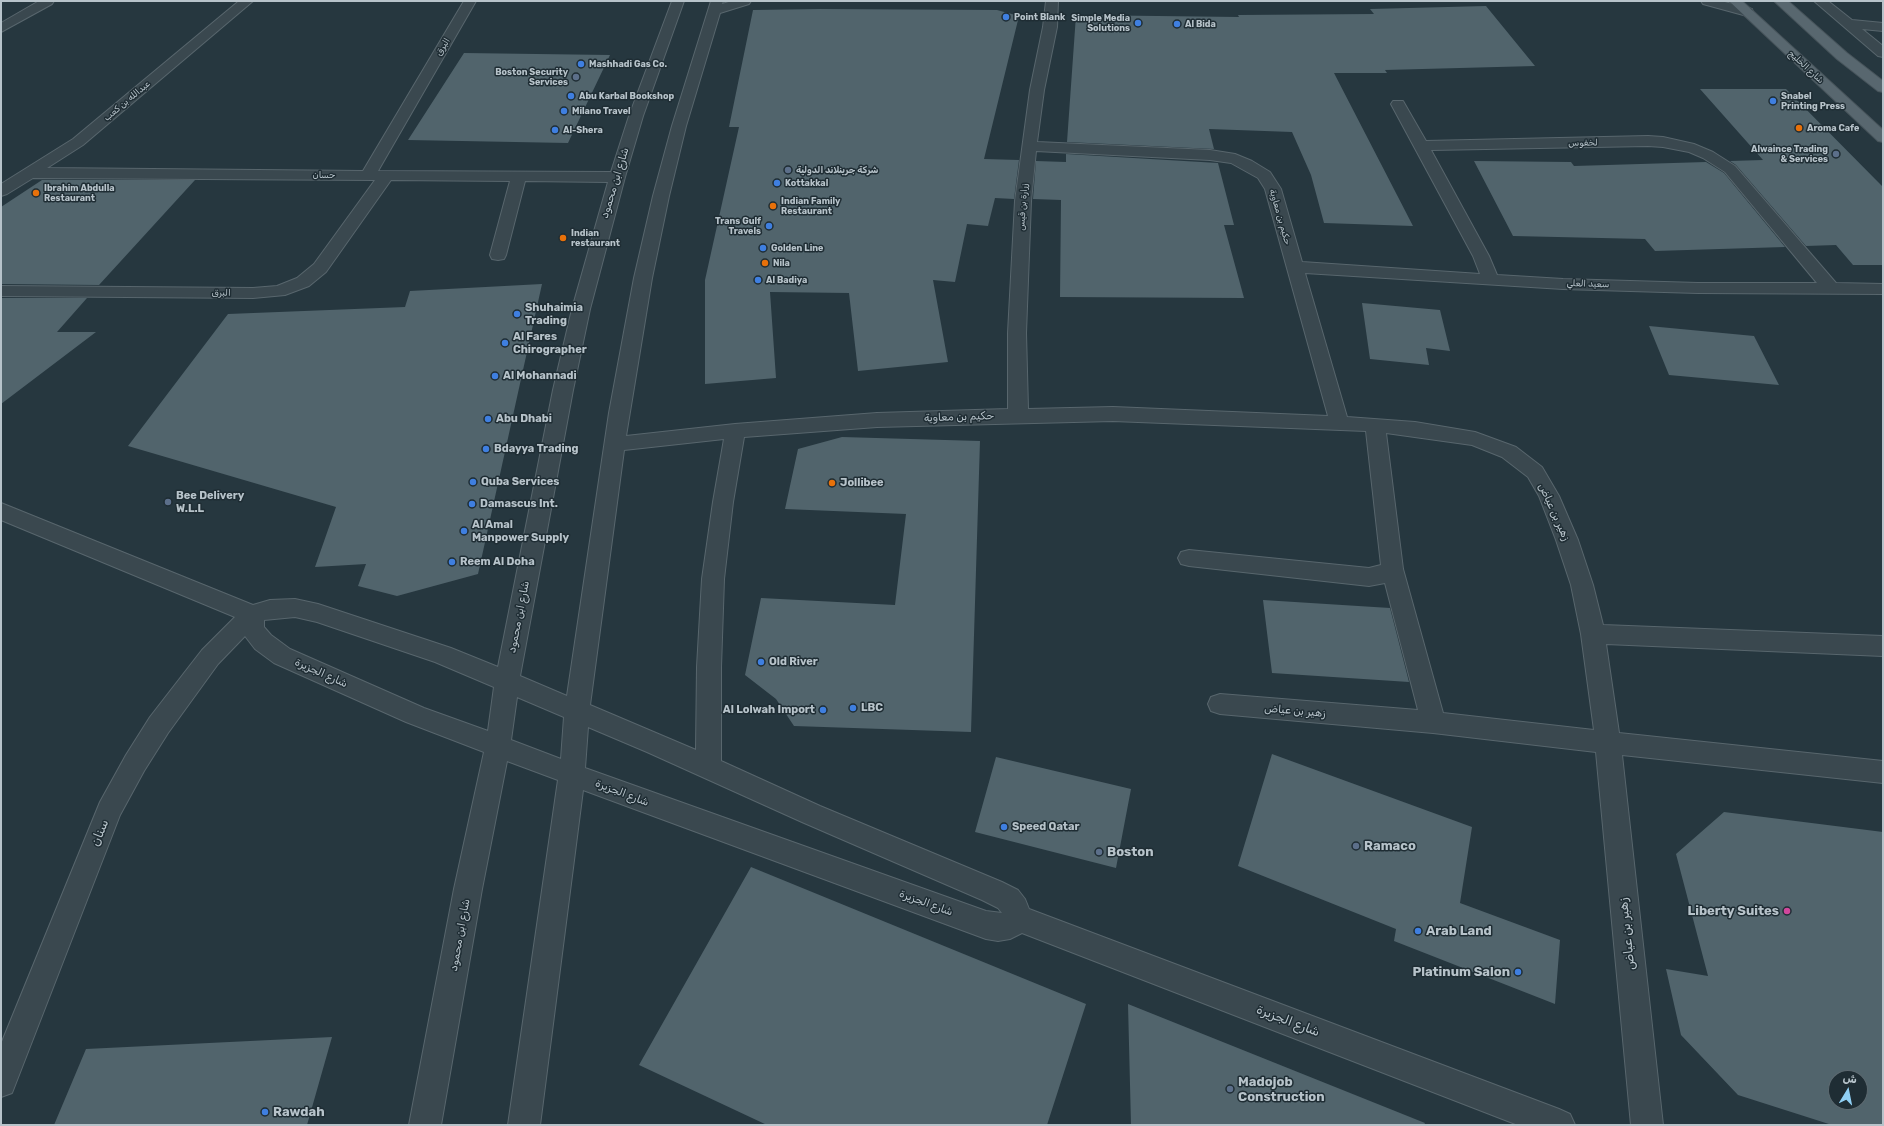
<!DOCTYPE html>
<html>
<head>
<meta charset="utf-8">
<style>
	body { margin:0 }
	#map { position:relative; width:1884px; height:1126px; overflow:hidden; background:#26373f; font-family:Rubik,"Noto Naskh Arabic",sans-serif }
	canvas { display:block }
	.frame { position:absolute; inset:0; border:2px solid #b7c3ca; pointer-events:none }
	.north { position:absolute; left:1828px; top:1070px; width:40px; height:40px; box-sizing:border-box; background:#1f2d34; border:1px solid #5c6970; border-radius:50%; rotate:10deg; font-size:11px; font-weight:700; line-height:16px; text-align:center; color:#b7c3ca }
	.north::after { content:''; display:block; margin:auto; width:14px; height:18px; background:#90d0f5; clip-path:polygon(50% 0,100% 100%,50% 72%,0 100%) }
</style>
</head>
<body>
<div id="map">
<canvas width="1884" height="1126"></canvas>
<div class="frame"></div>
<div class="north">ش</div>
</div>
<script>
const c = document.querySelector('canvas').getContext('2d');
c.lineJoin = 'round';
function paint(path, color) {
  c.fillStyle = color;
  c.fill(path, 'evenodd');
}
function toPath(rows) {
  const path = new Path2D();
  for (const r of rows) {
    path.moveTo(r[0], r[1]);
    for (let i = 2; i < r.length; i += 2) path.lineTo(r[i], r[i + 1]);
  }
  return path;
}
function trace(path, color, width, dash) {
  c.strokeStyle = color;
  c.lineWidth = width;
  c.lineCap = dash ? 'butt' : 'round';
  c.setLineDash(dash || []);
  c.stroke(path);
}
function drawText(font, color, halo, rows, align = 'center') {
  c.font = font + ' Rubik,"Noto Naskh Arabic",sans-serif';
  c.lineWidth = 3;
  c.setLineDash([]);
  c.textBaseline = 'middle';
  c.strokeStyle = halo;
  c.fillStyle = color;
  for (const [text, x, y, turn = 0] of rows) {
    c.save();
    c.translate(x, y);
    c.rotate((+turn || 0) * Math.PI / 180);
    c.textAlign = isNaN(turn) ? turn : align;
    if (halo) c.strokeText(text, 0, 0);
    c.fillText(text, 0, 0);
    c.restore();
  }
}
const building = toPath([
	[1486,6,1535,66,1385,70,1387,73,1334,73,1413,226,1324,223,1311,175,1292,132,1209,129,1214,149,1067,142,1076,15,1239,17,1238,15,1374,14,1370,9],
	[820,9,997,10,1019,16,984,159,1019,160,1014,199,995,198,988,226,967,224,955,282,933,280,948,362,858,371,849,293,770,292,776,378,705,384,705,280,739,127,729,127,753,10],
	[464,53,610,55,568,143,408,140],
	[1700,89,1786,89,1883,187,1883,265,1853,265,1836,245,1806,246,1736,165,1730,161,1763,160],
	[1066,154,1218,163,1234,225,1224,225,1244,298,1060,297,1061,200,1033,199,1036,161,1066,162],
	[1474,161,1571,162,1574,166,1706,162,1724,173,1785,247,1655,251,1645,239,1513,236],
	[42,180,195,180,99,285,1,284,1,207],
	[542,284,478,574,397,596,358,586,366,564,315,567,336,507,128,446,228,314,405,307,410,291],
	[1,298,87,298,57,332,96,332,1,404],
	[1362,303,1440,310,1450,351,1426,348,1429,365,1370,359],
	[1649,326,1754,336,1779,385,1669,375],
	[842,437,980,441,971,732,794,726,776,699,745,675,761,598,895,605,906,514,785,509,798,449],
	[1263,600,1390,608,1409,682,1272,673],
	[1272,754,1472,827,1460,903,1560,940,1555,1004,1394,941,1396,929,1238,866],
	[996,757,1131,789,1116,868,975,832],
	[1724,812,1883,832,1883,1125,1832,1125,1738,1095,1681,1035,1666,969,1708,976,1676,854],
	[1836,1078,1860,1078,1860,1102,1836,1102],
	[751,867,1086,1004,1047,1125,767,1125,639,1065],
	[1128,1004,1425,1123,1424,1125,1131,1125],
	[332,1037,307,1125,54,1125,86,1049]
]);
const minor = toPath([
	[39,1,54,1,52,4,1,32,1,23,39,1],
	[239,1,253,1,83,145,47,168,363,171,464,1,476,1,378,171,611,172,629,116,672,1,684,1,643,116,625,177,590,309,573,390,520,676,567,696,609,413,634,278,653,196,672,126,711,1,723,1,722,4,732,1,751,1,749,4,720,13,686,126,669,196,652,278,626,436,735,424,877,413,1008,409,1008,333,1015,201,1030,90,1043,27,1046,1,1058,1,1057,27,1044,90,1037,142,1210,150,1235,154,1252,161,1270,172,1281,189,1302,262,1480,274,1473,256,1391,104,1393,101,1403,101,1426,141,1648,136,1663,137,1694,144,1713,152,1735,166,1836,283,1883,284,1883,294,1698,293,1563,289,1305,273,1347,417,1415,422,1475,432,1516,447,1542,467,1559,496,1578,540,1593,585,1603,625,1883,636,1883,656,1606,644,1619,733,1883,761,1883,783,1622,755,1663,1125,1631,1125,1596,752,1433,733,1220,714,1211,711,1208,704,1211,697,1220,694,1418,710,1385,583,1369,586,1189,566,1181,564,1178,558,1181,552,1189,550,1369,568,1381,565,1366,431,1113,421,877,427,744,437,733,502,724,579,721,667,721,761,820,806,1002,882,1018,890,1025,899,1029,909,1559,1109,1570,1114,1575,1125,1518,1125,1022,933,1010,939,998,941,986,939,583,790,540,1125,508,1125,558,780,507,761,482,889,441,1125,409,1125,454,889,484,752,406,722,274,663,255,649,245,636,218,664,168,733,144,771,120,815,12,1093,1,1097,1,1044,100,802,126,755,150,717,202,650,235,617,1,520,1,503,253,605,270,600,295,599,318,604,451,648,498,667,553,390,572,309,608,182,525,181,506,255,504,259,498,260,492,259,490,255,510,181,391,180,326,272,309,286,285,295,253,298,1,296,1,286,253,288,277,286,297,278,314,264,375,180,33,178,7,194,1,196,1,184,73,139,239,1],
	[1648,146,1663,147,1689,152,1703,158,1725,172,1817,283,1698,283,1563,279,1497,275,1489,256,1431,150,1648,146],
	[1036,151,1210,160,1231,163,1258,178,1265,189,1328,416,1113,407,1028,409,1026,333,1031,201,1036,151],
	[1386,433,1472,445,1502,457,1528,477,1539,496,1556,540,1571,585,1581,634,1594,730,1443,713,1403,569,1386,433],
	[724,439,713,502,702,579,697,667,696,750,590,705,624,450,724,439],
	[295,617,317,622,435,662,494,687,488,731,424,708,290,649,271,635,264,627,264,620,295,617],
	[517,697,564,717,561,759,511,740,517,697],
	[588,727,647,752,802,822,982,900,998,908,1002,913,986,911,585,768,588,727],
	[1701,1,1721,1,1752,9,1753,12,1752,15,1747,16,1703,4,1701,1],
	[1814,1,1828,1,1852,20,1883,23,1883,31,1862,29,1883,46,1883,57,1878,56,1814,1]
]);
const major = toPath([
	[1729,1,1742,1,1883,130,1883,142,1878,141,1729,1],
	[1774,1,1788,1,1847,53,1883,81,1883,92,1878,91,1837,59,1774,1]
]);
const markers = [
	[1006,17,4,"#3f7fe0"],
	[1138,23,4,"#3f7fe0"],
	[1177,24,4,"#3f7fe0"],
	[581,64,4,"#3f7fe0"],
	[576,77,4,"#5c6f8a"],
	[571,96,4,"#3f7fe0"],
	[1773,101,4,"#3f7fe0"],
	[564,111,4,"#3f7fe0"],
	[1799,128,4,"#e8710a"],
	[555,130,4,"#3f7fe0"],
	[1836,154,4,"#5c6f8a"],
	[788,170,4,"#5c6f8a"],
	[777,183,4,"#3f7fe0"],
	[36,193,4,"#e8710a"],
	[773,206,4,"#e8710a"],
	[769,226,4,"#3f7fe0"],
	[563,238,4,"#e8710a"],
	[763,248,4,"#3f7fe0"],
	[765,263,4,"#e8710a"],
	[758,280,4,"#3f7fe0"],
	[517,314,4,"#3f7fe0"],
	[505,343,4,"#3f7fe0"],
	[495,376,4,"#3f7fe0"],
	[488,419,4,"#3f7fe0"],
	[486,449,4,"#3f7fe0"],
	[473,482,4,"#3f7fe0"],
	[832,483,4,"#e8710a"],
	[168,502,4,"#5c6f8a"],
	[472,504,4,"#3f7fe0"],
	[464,531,4,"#3f7fe0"],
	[452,562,4,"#3f7fe0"],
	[761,662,4,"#3f7fe0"],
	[853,708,4,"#3f7fe0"],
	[823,710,4,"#3f7fe0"],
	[1004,827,4,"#3f7fe0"],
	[1356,846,4,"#5c6f8a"],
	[1099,852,4,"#5c6f8a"],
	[1787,911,4,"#d1479c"],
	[1418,931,4,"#3f7fe0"],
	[1518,972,4,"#3f7fe0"],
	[1230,1089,4,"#5c6f8a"],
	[265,1112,4,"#3f7fe0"]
];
const farPoinames = [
	["Point Blank",1014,17],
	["Simple Media",1130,18,"right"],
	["Solutions",1130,28,"right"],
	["Al Bida",1185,24],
	["Mashhadi Gas Co.",589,64],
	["Boston Security",568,72,"right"],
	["Services",568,82,"right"],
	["Abu Karbal Bookshop",579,96],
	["Snabel",1781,96],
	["Printing Press",1781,106],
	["Milano Travel",572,111],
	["Aroma Cafe",1807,128],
	["Al-Shera",563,130],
	["Alwaince Trading",1828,149,"right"],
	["& Services",1828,159,"right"],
	["شركة جرينلاند الدولية",796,170],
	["Kottakkal",785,183],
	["Ibrahim Abdulla",44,188],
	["Restaurant",44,198],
	["Indian Family",781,201],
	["Restaurant",781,211],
	["Trans Gulf",761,221,"right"],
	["Travels",761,231,"right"],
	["Indian",571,233],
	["restaurant",571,243],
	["Golden Line",771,248],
	["Nila",773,263],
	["Al Badiya",766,280]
];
const farStreetnames = [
	["البرق",443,47,-59],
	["شارع الخليج",1806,67,43],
	["عبدالله بن كعب",127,101,-40],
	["لخفوس",1583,143,-1],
	["حسان",324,175],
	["زرارة بن قيس",1023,207,-86],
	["حكيم بن معاوية",1280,217,74],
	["سعيد العلي",1588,284,2],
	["البرق",221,293,1]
];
const streetNames = [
	["شارع ابن محمود",615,183,-73],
	["حكيم بن معاوية",959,417,-2],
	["زهير بن عياض",1554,512,66],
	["شارع ابن محمود",519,617,-79],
	["شارع الجزيرة",321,673,24],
	["زهير بن عياض",1295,711,5],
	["شارع الجزيرة",622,793,21],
	["شارع الجزيرة",926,903,20],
	["شارع ابن محمود",460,935,-80]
];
const poiNames = [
	["Shuhaimia",525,308],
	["Trading",525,321],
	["Al Fares",513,337],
	["Chirographer",513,350],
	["Al Mohannadi",503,376],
	["Abu Dhabi",496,419],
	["Bdayya Trading",494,449],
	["Quba Services",481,482],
	["Jollibee",840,483],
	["Bee Delivery",176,496],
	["W.L.L",176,509],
	["Damascus Int.",480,504],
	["Al Amal",472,525],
	["Manpower Supply",472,538],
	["Reem Al Doha",460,562],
	["Old River",769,662],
	["LBC",861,708],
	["Al Lolwah Import",815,710,"right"],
	["Speed Qatar",1012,827]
];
const nearStreetnames = [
	["سنان",100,833,-68],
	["زهير بن عياض",1627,934,-96],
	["شارع الجزيرة",1288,1021,21]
];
const nearPoinames = [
	["Ramaco",1364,846],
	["Boston",1107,852],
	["Liberty Suites",1779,911,"right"],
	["Arab Land",1426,931],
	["Platinum Salon",1510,972,"right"],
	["Madojob",1238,1082],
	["Construction",1238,1097],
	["Rawdah",273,1112]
];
paint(building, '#51646c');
trace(minor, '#58666d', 2);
trace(major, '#47545b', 2);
paint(minor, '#3a484f');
paint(major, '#58676f');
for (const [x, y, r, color] of markers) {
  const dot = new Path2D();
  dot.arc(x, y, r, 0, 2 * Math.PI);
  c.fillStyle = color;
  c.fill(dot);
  trace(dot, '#1f2d34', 1.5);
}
drawText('bold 9px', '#b7c3ca', '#1f2d34', farPoinames, 'left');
drawText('9px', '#b7c3ca', '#1f2d34', farStreetnames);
drawText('11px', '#b7c3ca', '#1f2d34', streetNames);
drawText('bold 11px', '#b7c3ca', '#1f2d34', poiNames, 'left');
drawText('13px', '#b7c3ca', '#1f2d34', nearStreetnames);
drawText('bold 13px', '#b7c3ca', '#1f2d34', nearPoinames, 'left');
</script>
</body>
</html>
